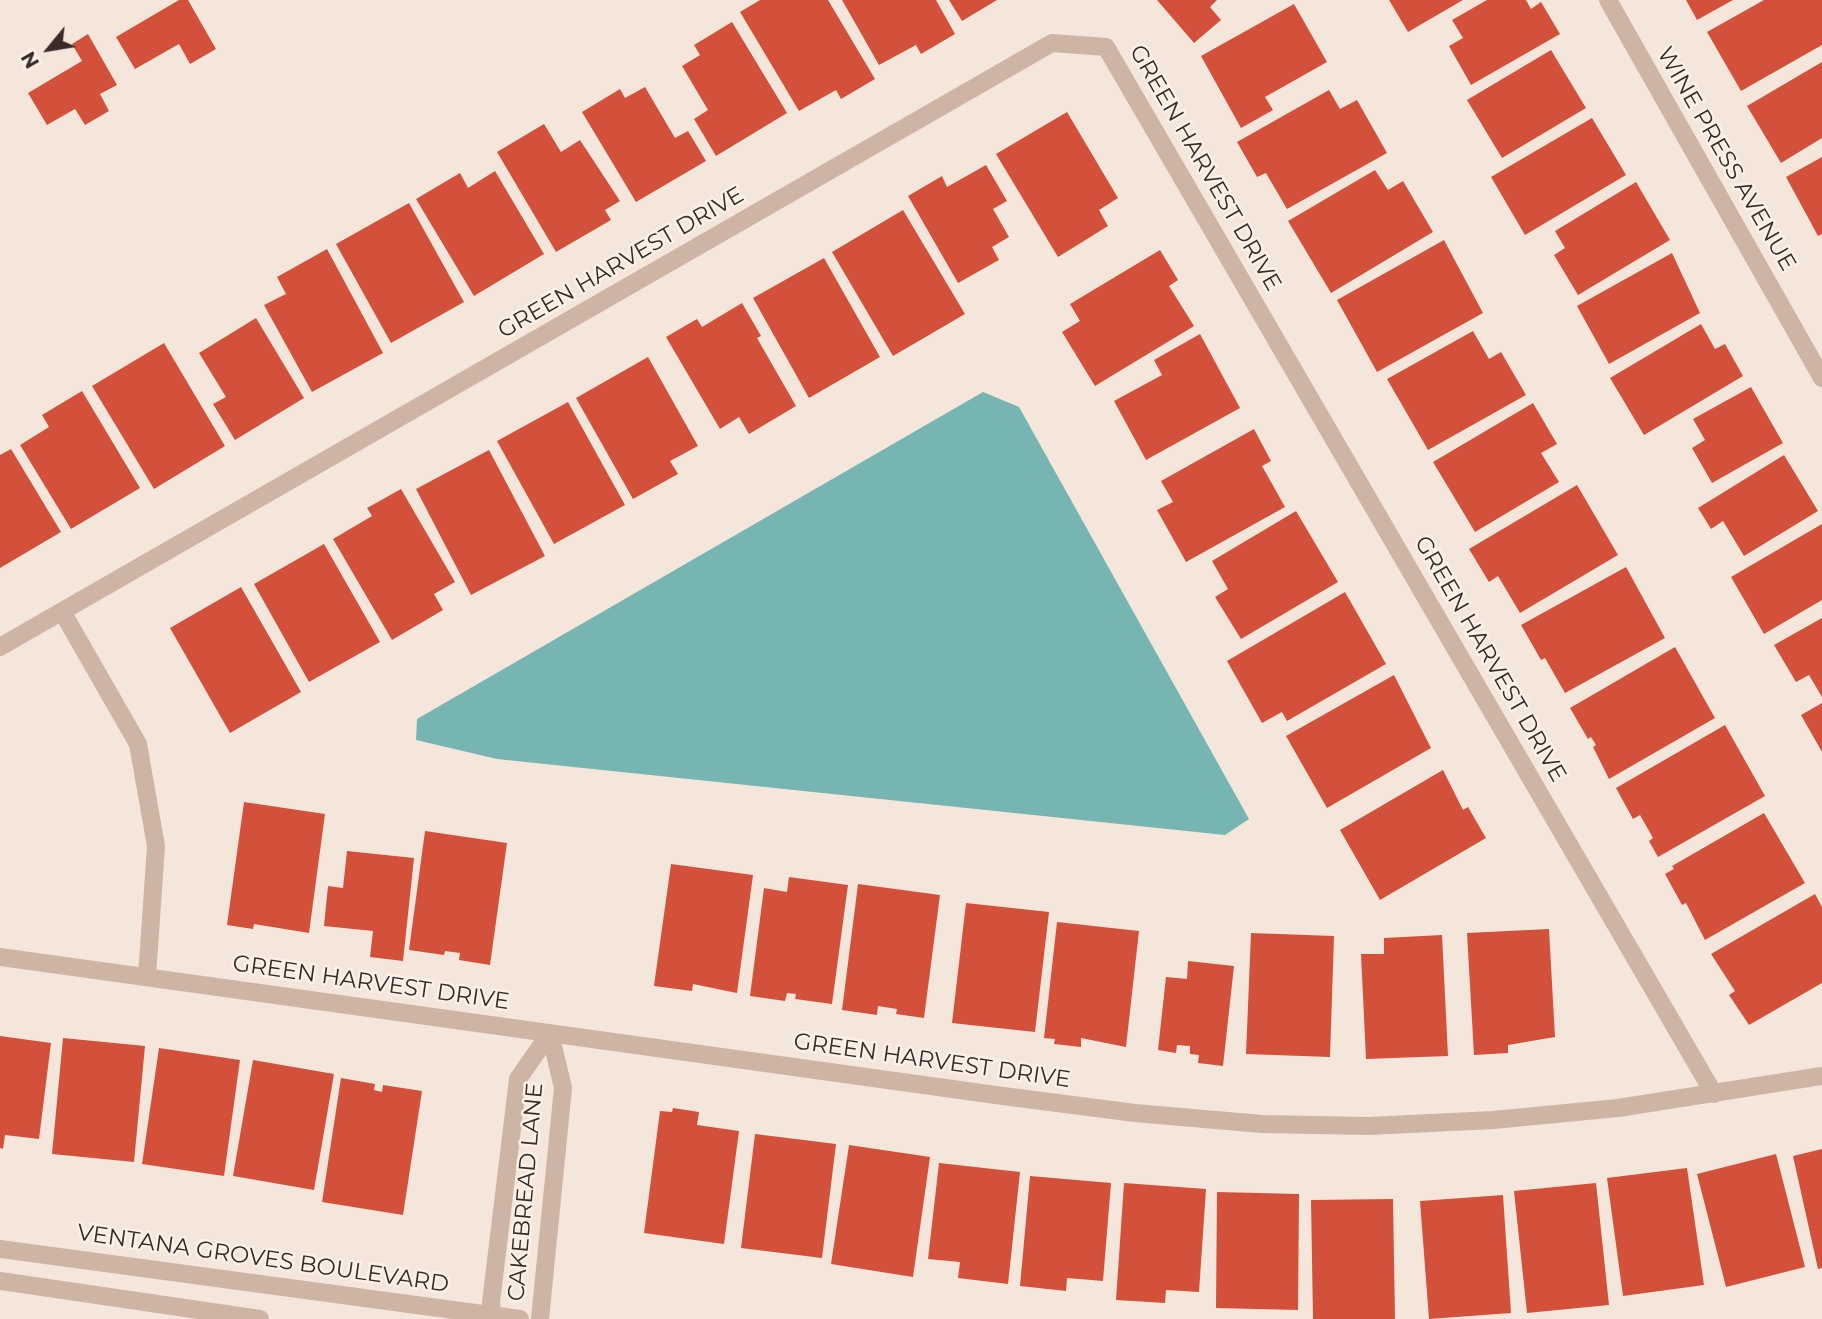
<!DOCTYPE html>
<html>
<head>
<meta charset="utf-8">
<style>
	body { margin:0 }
	#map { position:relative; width:1822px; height:1319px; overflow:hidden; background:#f5e6db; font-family:Montserrat,sans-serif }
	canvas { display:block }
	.north { position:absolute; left:14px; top:14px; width:70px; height:70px; -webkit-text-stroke:5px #fcf1e8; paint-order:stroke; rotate:240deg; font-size:19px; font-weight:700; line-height:28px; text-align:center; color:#392b27 }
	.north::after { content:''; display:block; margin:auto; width:24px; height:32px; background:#392b27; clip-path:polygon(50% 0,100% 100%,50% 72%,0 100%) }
</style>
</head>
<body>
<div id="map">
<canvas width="1822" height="1319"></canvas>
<div class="north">N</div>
</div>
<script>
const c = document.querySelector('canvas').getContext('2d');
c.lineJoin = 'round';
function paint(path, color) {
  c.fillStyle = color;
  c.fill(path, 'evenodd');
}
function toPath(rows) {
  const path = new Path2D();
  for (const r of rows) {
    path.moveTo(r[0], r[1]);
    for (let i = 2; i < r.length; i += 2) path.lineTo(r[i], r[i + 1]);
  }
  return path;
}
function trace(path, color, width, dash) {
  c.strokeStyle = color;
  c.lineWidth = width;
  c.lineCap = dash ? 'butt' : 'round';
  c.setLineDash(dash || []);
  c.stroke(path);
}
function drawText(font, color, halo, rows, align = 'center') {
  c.font = font + ' Montserrat,sans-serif';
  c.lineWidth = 5;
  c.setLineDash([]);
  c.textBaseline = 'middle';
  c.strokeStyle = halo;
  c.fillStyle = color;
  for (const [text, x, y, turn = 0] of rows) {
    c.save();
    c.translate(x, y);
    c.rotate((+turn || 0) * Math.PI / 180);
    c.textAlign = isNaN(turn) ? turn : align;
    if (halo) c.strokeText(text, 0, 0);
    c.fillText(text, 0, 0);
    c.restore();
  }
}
const water = toPath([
	[983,392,1019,407,1249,819,1225,835,497,759,416,740,417,719]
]);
const building = toPath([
	[179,0,188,0,216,49,190,64,179,44,135,69,116,37],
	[760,0,828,0,875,79,841,99,836,90,799,111,740,12],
	[842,0,936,0,955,34,921,54,916,45,879,65],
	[949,0,997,0,962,21],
	[1157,0,1217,0,1210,7,1221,20,1194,43],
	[1389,0,1463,0,1408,32],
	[1487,0,1526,0,1531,9,1541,2,1560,34,1471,85,1449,46,1463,38,1452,20],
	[1686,0,1733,0,1697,20],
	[1764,0,1822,0,1822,45,1741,91,1707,32],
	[1294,4,1327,62,1265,97,1273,110,1241,128,1201,56],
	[732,22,787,113,716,156,694,119,708,110,682,66,700,55,694,45],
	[88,34,117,85,100,94,109,111,85,125,75,109,47,125,28,93,82,61,72,44],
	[1551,50,1586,108,1502,158,1467,100],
	[1822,62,1822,138,1781,163,1747,106],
	[645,87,675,138,688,131,706,161,636,202,582,112,620,89,625,98],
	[1329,90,1340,109,1357,100,1387,153,1287,209,1266,173,1257,177,1237,142],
	[1067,112,1118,198,1099,210,1108,226,1058,257,996,154],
	[1592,118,1626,175,1525,235,1491,177],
	[544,124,561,152,580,140,620,201,605,210,611,220,556,252,497,152],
	[1822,157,1822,234,1818,236,1786,177],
	[986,165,1007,201,993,209,1009,237,992,247,999,260,958,283,908,196,942,176,947,187],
	[1375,170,1388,190,1403,181,1433,232,1331,293,1288,221],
	[495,171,544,254,474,296,416,199,460,173,468,188],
	[1636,182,1670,240,1578,295,1554,255,1565,248,1555,231],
	[409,203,464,302,391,343,336,244],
	[903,210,965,314,893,356,832,252],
	[1444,240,1483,313,1377,372,1337,300],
	[327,249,383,353,312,392,264,305,286,294,277,277],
	[1160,250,1178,280,1169,286,1194,326,1095,386,1062,332,1080,321,1070,304],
	[1672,253,1700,313,1609,364,1577,306],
	[824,258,880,357,809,398,753,298],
	[742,303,761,336,757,338,796,406,749,434,739,417,720,429,666,337,697,319,702,327],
	[256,318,304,398,235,440,213,404,226,397,199,353],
	[1701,324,1715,349,1725,344,1743,376,1644,435,1610,378],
	[1473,331,1489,359,1501,352,1526,395,1428,450,1387,379],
	[1200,334,1240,408,1146,460,1114,401,1162,375,1154,360],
	[164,343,225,446,154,489,92,386],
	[648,357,698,446,670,461,678,474,633,499,576,398],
	[1751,387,1783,443,1712,483,1692,448,1705,440,1693,419],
	[82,391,140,488,71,529,20,445,49,427,42,415],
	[568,402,625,505,554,544,497,441],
	[1533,403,1557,444,1541,453,1559,482,1475,532,1433,462],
	[1254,429,1271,461,1262,466,1285,507,1186,562,1157,510,1173,502,1161,481],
	[11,449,61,532,0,568,0,455],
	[489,450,545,556,471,595,416,489],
	[1784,455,1818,511,1744,556,1723,521,1711,529,1698,508],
	[1577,485,1618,555,1520,613,1498,576,1489,582,1469,549],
	[401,489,455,582,434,594,443,610,392,640,333,539,372,516,367,508],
	[1296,511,1338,582,1241,639,1215,597,1228,589,1212,561],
	[1822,524,1822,600,1764,634,1731,577],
	[324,544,380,642,309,682,254,584],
	[1626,567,1665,638,1565,693,1545,658,1541,660,1521,625],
	[241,587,301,692,230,733,170,628],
	[1345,592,1386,664,1287,721,1282,712,1262,723,1227,661],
	[1822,618,1822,697,1809,675,1796,682,1774,645],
	[1675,647,1715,718,1609,779,1593,747,1596,745,1591,737,1588,739,1570,708],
	[1394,675,1431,748,1327,808,1286,736],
	[1822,703,1822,752,1801,715],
	[1725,725,1765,796,1658,857,1649,841,1653,838,1640,815,1633,819,1616,788],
	[1443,770,1463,810,1468,807,1486,838,1380,900,1340,830],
	[244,802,325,814,309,933,254,924,253,929,227,925],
	[1764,813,1805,883,1705,940,1686,903,1682,905,1665,874,1674,869,1672,866],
	[425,831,507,843,490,965,459,960,460,953,445,951,444,955,409,950],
	[347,851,414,858,403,961,370,957,373,931,324,926,328,886,343,888],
	[671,864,753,875,737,993,693,984,692,991,654,986],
	[789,877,848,885,832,1004,795,999,796,994,787,993,785,1001,750,996,764,888,787,892],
	[858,884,940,895,924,1018,896,1014,897,1009,878,1006,877,1015,842,1010],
	[1815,894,1822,907,1822,983,1749,1025,1729,995,1735,991,1711,954],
	[966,903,1049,912,1035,1032,952,1023],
	[1057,922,1139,931,1126,1047,1081,1038,1081,1047,1054,1044,1055,1039,1044,1038],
	[1549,929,1555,1037,1508,1045,1508,1053,1474,1055,1467,933],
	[1251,933,1334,936,1330,1057,1246,1054],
	[1442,935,1448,1056,1366,1059,1361,954,1384,954,1384,938],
	[1188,961,1234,966,1223,1066,1198,1063,1199,1055,1190,1054,1190,1046,1177,1045,1176,1053,1158,1050,1166,977,1187,979],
	[0,1036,51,1043,39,1139,5,1135,3,1149,0,1148],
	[63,1038,145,1046,134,1162,52,1154],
	[159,1048,240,1060,224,1176,142,1164],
	[253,1060,334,1074,314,1190,233,1176],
	[341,1078,375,1084,374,1090,382,1092,383,1085,422,1091,403,1215,322,1202],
	[673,1108,699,1112,697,1125,739,1131,724,1244,644,1233,660,1111,672,1112],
	[755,1134,836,1144,822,1258,741,1248],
	[849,1145,930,1157,913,1277,831,1264],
	[1822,1149,1822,1268,1818,1269,1793,1156],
	[1776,1154,1805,1267,1726,1287,1697,1174],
	[939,1163,1020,1172,1008,1284,958,1278,960,1262,928,1259],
	[1687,1168,1704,1285,1623,1296,1607,1178],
	[1030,1176,1111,1183,1103,1281,1067,1278,1066,1291,1020,1286],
	[1124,1183,1206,1189,1199,1292,1166,1290,1165,1303,1116,1300],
	[1596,1183,1609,1305,1527,1313,1514,1191],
	[1217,1192,1299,1194,1298,1310,1216,1308],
	[1503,1195,1511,1313,1429,1319,1420,1201],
	[1393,1199,1395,1319,1313,1319,1311,1200]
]);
const minor = toPath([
	[1608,0,1822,378],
	[63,613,138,744,156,846,147,977],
	[0,647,1052,43,1106,47,1714,1094],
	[0,957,1003,1096,1135,1113,1262,1124,1369,1126,1493,1120,1618,1108,1822,1076],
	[492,1319,491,1302,518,1079,550,1033],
	[540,1319,563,1088,550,1033]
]);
const tertiary = toPath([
	[0,1249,520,1319],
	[0,1281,260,1319]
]);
const streetNames = [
	["WINE PRESS AVENUE",1726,159,60],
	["GREEN HARVEST DRIVE",1205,168,60],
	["GREEN HARVEST DRIVE",621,263,-30],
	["GREEN HARVEST DRIVE",1490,659,60],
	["GREEN HARVEST DRIVE",371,983,8],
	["GREEN HARVEST DRIVE",932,1061,8],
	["CAKEBREAD LANE",526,1192,-85],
	["VENTANA GROVES BOULEVARD",263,1259,8]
];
paint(water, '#76b5b2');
paint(building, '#d3513a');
trace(minor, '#ceb4a5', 18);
trace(tertiary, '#ceb4a5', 18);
drawText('23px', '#392b27', '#fcf1e8', streetNames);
</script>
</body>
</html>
